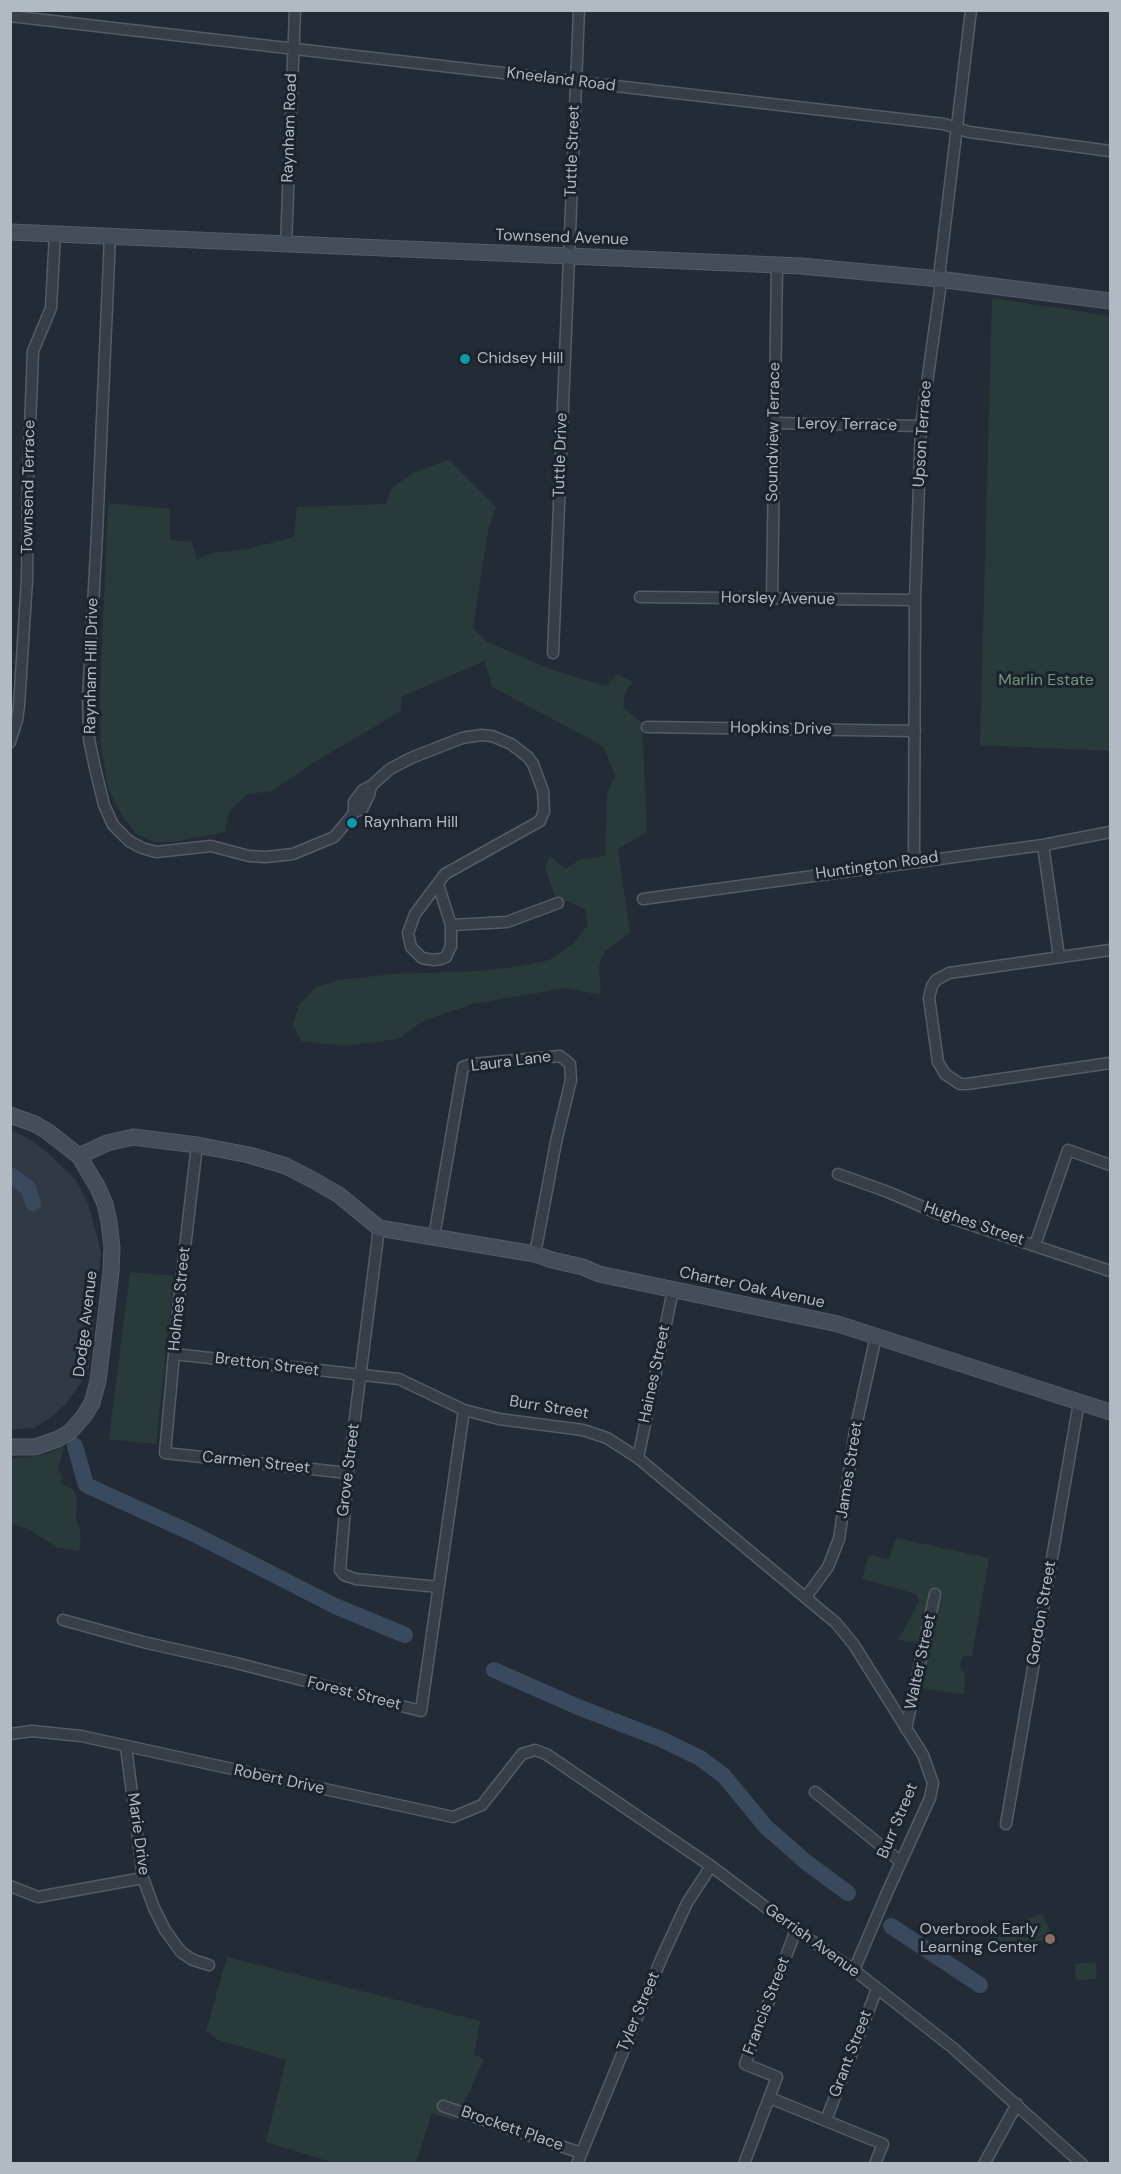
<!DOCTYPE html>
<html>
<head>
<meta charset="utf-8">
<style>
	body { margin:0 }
	#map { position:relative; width:1121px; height:2174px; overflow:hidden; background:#232c36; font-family:"DM Sans",sans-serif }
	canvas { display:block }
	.frame { position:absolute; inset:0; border:12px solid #b1b9c3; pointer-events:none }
</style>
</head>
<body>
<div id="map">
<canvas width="1121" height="2174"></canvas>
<div class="frame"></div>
</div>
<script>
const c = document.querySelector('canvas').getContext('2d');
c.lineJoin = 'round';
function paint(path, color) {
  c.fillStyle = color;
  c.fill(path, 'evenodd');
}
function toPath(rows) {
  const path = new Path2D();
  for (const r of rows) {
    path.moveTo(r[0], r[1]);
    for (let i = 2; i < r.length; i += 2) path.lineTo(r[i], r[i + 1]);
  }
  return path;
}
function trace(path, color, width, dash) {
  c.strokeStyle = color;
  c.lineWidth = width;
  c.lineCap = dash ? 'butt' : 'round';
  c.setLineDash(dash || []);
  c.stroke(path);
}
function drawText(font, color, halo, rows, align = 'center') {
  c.font = font + ' "DM Sans",sans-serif';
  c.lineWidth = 6;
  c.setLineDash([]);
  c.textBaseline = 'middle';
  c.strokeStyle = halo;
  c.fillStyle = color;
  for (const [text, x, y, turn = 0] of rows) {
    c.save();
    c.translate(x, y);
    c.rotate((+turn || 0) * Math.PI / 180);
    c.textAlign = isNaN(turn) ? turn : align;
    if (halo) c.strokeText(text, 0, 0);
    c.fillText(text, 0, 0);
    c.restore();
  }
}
const airport = toPath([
	[11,1130,31,1140,48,1153,75,1179,88,1203,101,1252,89,1367,85,1377,65,1405,50,1418,34,1428,11,1429]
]);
const green = toPath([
	[992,298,1110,316,1110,751,980,745],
	[449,460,496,507,488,531,473,628,487,642,550,669,606,686,618,674,633,682,626,691,623,707,642,723,647,832,618,849,630,932,605,951,599,966,601,995,566,988,473,1004,423,1021,398,1039,345,1046,301,1041,293,1024,299,1005,316,987,339,980,393,974,480,971,521,966,549,960,573,944,588,925,585,909,555,896,545,867,550,856,566,869,579,860,605,856,607,795,615,775,603,746,492,687,485,661,401,697,401,711,313,763,272,791,248,794,229,811,225,832,174,842,154,842,136,834,121,814,108,788,101,744,100,696,108,503,170,509,170,540,192,542,197,560,211,553,248,549,294,537,297,507,386,504,392,488,414,472],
	[130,1272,174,1276,156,1444,109,1439],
	[64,1447,58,1469,63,1478,60,1480,62,1484,73,1490,77,1498,76,1516,80,1532,81,1546,78,1551,57,1547,28,1529,11,1524,11,1459,42,1455],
	[896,1538,989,1558,972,1656,963,1656,959,1667,965,1673,964,1695,921,1688,927,1644,898,1640,919,1601,916,1594,862,1579,869,1555,889,1559],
	[1042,1913,1052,1936,1005,1956,996,1933],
	[227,1957,480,2021,474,2054,484,2059,456,2121,432,2113,416,2163,334,2163,266,2142,286,2060,218,2040,206,2031],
	[1096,1962,1097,1979,1076,1980,1075,1964]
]);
const river = toPath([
	[10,1175,28,1188,33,1203],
	[75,1446,86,1485,196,1535,335,1606,405,1635],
	[494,1670,578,1707,661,1739,700,1758,724,1776,766,1827,806,1862,848,1893],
	[891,1926,980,1985]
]);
const street = toPath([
	[10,16,944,124,969,132,1110,151],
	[110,237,97,533,88,698,89,739,95,768,104,805,113,825,129,841,142,848,156,852,211,846,249,856,266,857,293,854,334,837,351,817,354,812,354,802,363,790,371,786,390,769,411,758,462,738,481,735,492,736,511,744,528,757,533,764,543,791,544,811,540,821,445,874,415,914,408,933,411,947,422,958,434,960,441,959,446,957,451,946,451,925,507,922,558,903],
	[286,245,295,10],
	[774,423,921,426],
	[640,597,915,600],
	[772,599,777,265],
	[553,653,579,10],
	[647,727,915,731],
	[10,742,17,720,19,706,27,579,28,478,33,351,51,308,55,234],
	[354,812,362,809,369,795,371,786],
	[1043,845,1059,957],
	[916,861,914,850,915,600,921,426,940,290,940,268,971,10],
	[438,884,451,925],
	[643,899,1043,845,1110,832],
	[1110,950,949,973,936,980,932,986,929,998,938,1062,945,1074,960,1084,967,1084,1110,1063],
	[197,1145,179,1299,165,1453,348,1473],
	[838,1174,888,1192,939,1214,1110,1271],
	[379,1228,348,1473,340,1570,344,1575,356,1579,439,1587],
	[434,1237,463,1067,472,1064,560,1056,570,1064,571,1080,556,1142,535,1254],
	[1035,1245,1068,1150,1110,1165],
	[174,1354,399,1379,464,1410,499,1419,583,1430,607,1438,638,1458,836,1623,854,1645,923,1755,933,1783,930,1798,886,1895,854,1970],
	[638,1458,673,1290],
	[806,1597,828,1567,839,1539,855,1431,876,1336],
	[63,1620,143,1642,236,1663,421,1711,464,1410],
	[906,1729,935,1594],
	[10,1734,32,1731,81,1736,453,1817,482,1805,522,1754,535,1750,546,1754,711,1866,796,1930,854,1970,953,2048,1082,2164],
	[126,1747,143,1878,154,1908,165,1930,181,1952,193,1960,209,1965],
	[815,1792,901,1862],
	[1006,1824,1079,1402],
	[10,1886,38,1897,143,1878],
	[770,2098,883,2144,875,2164],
	[443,2106,581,2153],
	[826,2120,877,1989],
	[577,2164,662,1957,687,1903,711,1866],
	[744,2164,777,2077,745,2064,796,1930],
	[984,2164,1017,2104]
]);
const secondary = toPath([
	[10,232,801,266,930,278,1110,301],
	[10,1115,35,1124,47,1131,79,1156,97,1186,105,1204,109,1222,112,1247,111,1272,98,1381,92,1403,84,1416,70,1432,58,1439,35,1447,10,1447],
	[79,1156,107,1143,133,1137,197,1145,249,1155,286,1166,313,1180,339,1195,379,1228,535,1254,552,1260,583,1267,599,1274,838,1324,1110,1412]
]);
const markers = [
	[465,359,6,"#0f9aa8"],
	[352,823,6,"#0f9aa8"],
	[1050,1939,6,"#8d6e63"]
];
const streetNames = [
	["Kneeland Road",561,80,7],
	["Raynham Road",290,128,-88],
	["Tuttle Street",573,151,-88],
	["Townsend Avenue",562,238,2],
	["Leroy Terrace",847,425,1],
	["Soundview Terrace",774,432,-89],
	["Upson Terrace",923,434,-86],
	["Tuttle Drive",561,455,-88],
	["Townsend Terrace",29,487,-89],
	["Horsley Avenue",778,599,1],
	["Raynham Hill Drive",92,666,-89],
	["Hopkins Drive",781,729,1],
	["Huntington Road",877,866,-8],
	["Laura Lane",511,1062,-7],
	["Hughes Street",974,1224,19],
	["Charter Oak Avenue",752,1288,12],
	["Holmes Street",180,1299,-84],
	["Dodge Avenue",86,1324,-83],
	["Bretton Street",267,1365,7],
	["Haines Street",655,1374,-78],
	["Burr Street",549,1408,9],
	["Carmen Street",256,1463,6],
	["Grove Street",349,1470,-83],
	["James Street",850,1470,-81],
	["Gordon Street",1042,1613,-80],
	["Walter Street",921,1662,-78],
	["Forest Street",354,1694,14],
	["Robert Drive",279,1780,12],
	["Burr Street",898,1821,-67],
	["Marie Drive",138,1834,82],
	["Gerrish Avenue",812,1941,36],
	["Francis Street",767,2006,-69],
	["Tyler Street",639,2012,-67],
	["Grant Street",851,2054,-69],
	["Brockett Place",512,2129,19]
];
const poiNames = [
	["Chidsey Hill",477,359],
	["Raynham Hill",364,823],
	["Overbrook Early",1038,1930,"right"],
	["Learning Center",1038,1948,"right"]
];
const parkNames = [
	["Marlin Estate",1046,681]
];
paint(airport, '#313944');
paint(green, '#283a39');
trace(river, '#3a4a5e', 16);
trace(street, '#545c65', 13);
trace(secondary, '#545c65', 17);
trace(street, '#373e47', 10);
trace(secondary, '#454d5a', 15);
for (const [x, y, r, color] of markers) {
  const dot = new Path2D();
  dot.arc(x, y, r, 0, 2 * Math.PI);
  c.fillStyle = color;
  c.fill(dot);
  trace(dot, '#1c232c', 2);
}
drawText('16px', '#b1b9c3', '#1c232c', streetNames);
drawText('16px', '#b1b9c3', '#1c232c', poiNames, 'left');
drawText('16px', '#72967a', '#1c232c', parkNames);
</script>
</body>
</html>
